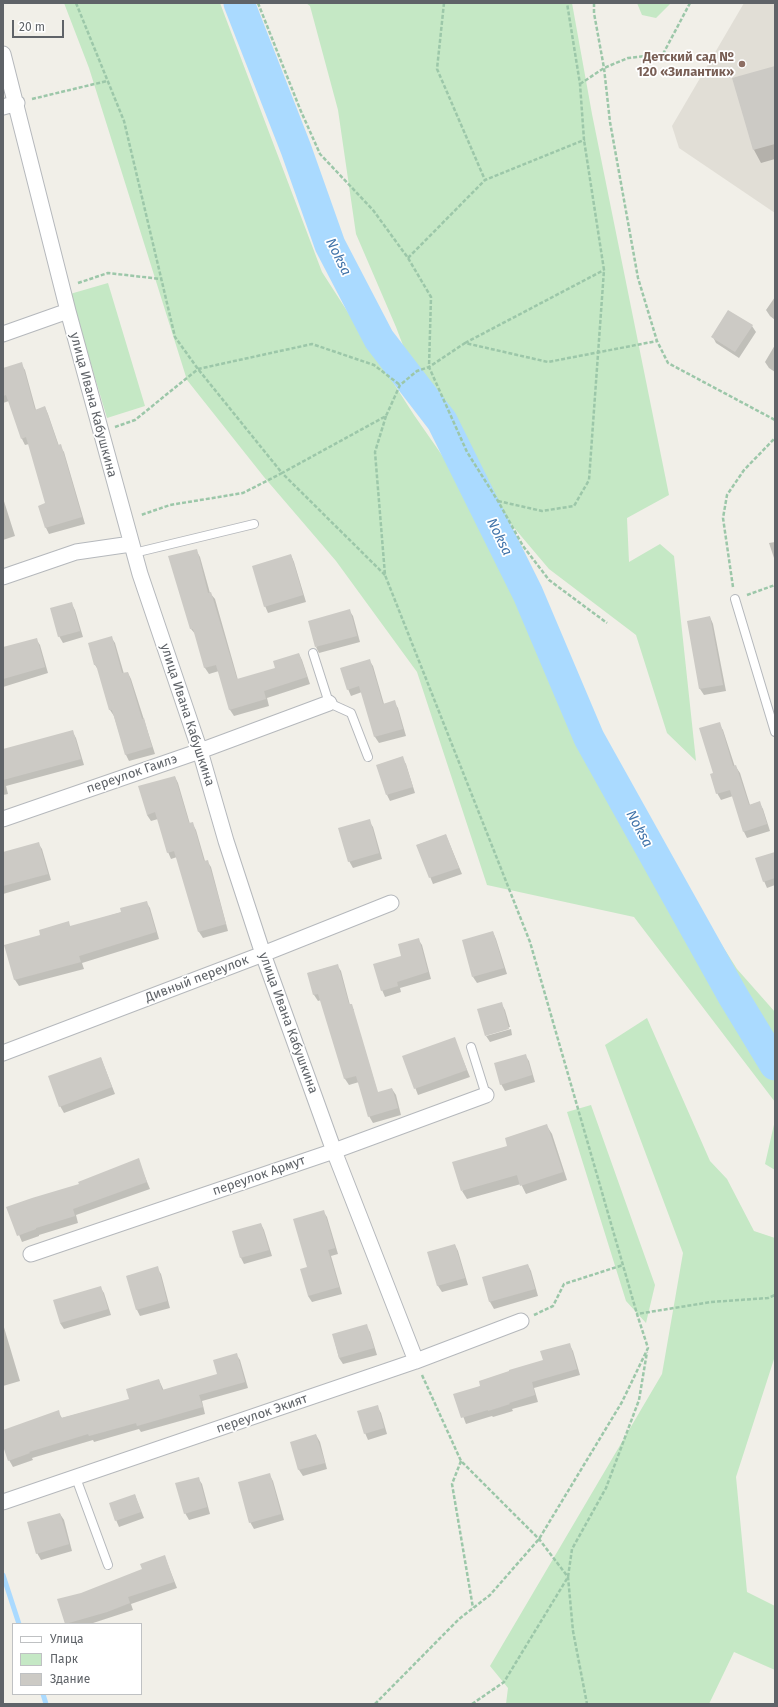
<!DOCTYPE html>
<html>
<head>
<meta charset="utf-8">
<style>
	body { margin:0 }
	#map { position:relative; width:778px; height:1707px; overflow:hidden; background:#f1efe8; font-family:"Fira Sans",sans-serif }
	canvas { display:block }
	.frame { position:absolute; inset:0; border:4px solid #5f6368; pointer-events:none }
	.legend { position:absolute; left:12px; top:1623px; width:130px; height:72px; box-sizing:border-box; background:#fff; border:1px solid #bfc1c3; margin:0; padding:5px 7px; list-style:none; font-size:12px; color:#5f6368 }
	.legend li { display:flex; align-items:center; gap:8px; height:20px }
	.legend b { width:20px; border:1px solid #bfc1c3 }
	.scale { position:absolute; left:12px; top:20px; width:52px; height:18px; box-sizing:border-box; border:2px solid #5f6368; border-top:0; padding-left:5px; font-size:12px; line-height:14px; white-space:nowrap; color:#5f6368; -webkit-text-stroke:3px #fff; paint-order:stroke }
</style>
</head>
<body>
<div id="map">
<canvas width="778" height="1707"></canvas>
<div class="frame"></div>
<ul class="legend">
<li><b style="height:5px;background:#fff"></b>Улица</li>
<li><b style="height:11px;background:#c5e8c5"></b>Парк</li>
<li><b style="height:11px;background:#cccac5"></b>Здание</li>
</ul>
<div class="scale">20 m</div>
</div>
<script>
const c = document.querySelector('canvas').getContext('2d');
c.lineJoin = 'round';
function paint(path, color) {
  c.fillStyle = color;
  c.fill(path, 'evenodd');
}
function toPath(rows) {
  const path = new Path2D();
  for (const r of rows) {
    path.moveTo(r[0], r[1]);
    for (let i = 2; i < r.length; i += 2) path.lineTo(r[i], r[i + 1]);
  }
  return path;
}
function trace(path, color, width, dash) {
  c.strokeStyle = color;
  c.lineWidth = width;
  c.lineCap = dash ? 'butt' : 'round';
  c.setLineDash(dash || []);
  c.stroke(path);
}
function drawText(font, color, halo, rows, align = 'center') {
  c.font = font + ' "Fira Sans",sans-serif';
  c.lineWidth = 3.5;
  c.setLineDash([]);
  c.textBaseline = 'middle';
  c.strokeStyle = halo;
  c.fillStyle = color;
  for (const [text, x, y, turn = 0] of rows) {
    c.save();
    c.translate(x, y);
    c.rotate((+turn || 0) * Math.PI / 180);
    c.textAlign = isNaN(turn) ? turn : align;
    if (halo) c.strokeText(text, 0, 0);
    c.fillText(text, 0, 0);
    c.restore();
  }
}
const education = toPath([
	[744,3,775,3,775,213,679,148,672,126]
]);
const green = toPath([
	[64,3,220,3,322,272,414,415,542,599,617,763,670,863,737,969,775,1012,775,1102,634,917,487,885,417,672,336,561,264,477,187,380,89,68],
	[306,3,572,3,592,114,669,495,627,518,629,562,660,544,674,556,696,761,667,733,636,635,549,569,461,465,423,398,396,327,356,234,338,110,310,6],
	[637,3,671,3,656,18,642,15],
	[108,283,145,406,107,418,70,294],
	[647,1018,710,1161,727,1179,754,1231,775,1238,775,1356,736,1477,747,1592,775,1606,775,1670,734,1652,709,1704,506,1704,508,1688,490,1666,662,1374,683,1253,605,1045],
	[591,1105,655,1285,646,1323,626,1301,567,1112],
	[775,1120,775,1170,765,1164]
]);
const shadow = toPath([
	[775,67,775,159,761,163,754,150],
	[775,297,775,320,770,316,766,310],
	[752,326,756,332,739,358,716,343,713,337],
	[775,345,775,372,769,368,765,362],
	[21,364,25,370,36,410,45,407,48,414,59,446,60,446,64,452,85,524,49,534,46,528,46,504,29,444,25,445,22,439,9,401,3,403,3,369],
	[3,498,15,536,3,540],
	[775,542,775,561,769,543],
	[196,550,200,557,210,593,215,599,238,680,276,669,299,654,302,660,310,684,267,698,269,706,234,716,230,710,219,671,209,674,205,668,196,635,191,629,170,557],
	[291,555,294,562,306,602,268,613,265,606],
	[71,603,75,610,83,637,63,643,59,636],
	[349,610,353,616,360,642,319,653,316,647],
	[710,617,713,624,726,691,704,695,700,689,688,622],
	[111,637,115,643,124,674,128,673,131,679,155,754,129,761,126,755,114,716,110,710,99,671,95,665],
	[36,639,40,645,48,673,3,687,3,649],
	[369,660,373,666,384,704,394,702,398,708,406,736,379,743,375,737,362,692,351,696,348,689],
	[719,724,723,730,735,767,736,767,740,773,750,805,759,802,763,809,770,831,747,838,744,832,733,796,721,800,717,793,714,773],
	[72,731,76,738,84,765,6,786,8,794,3,795,3,758],
	[402,758,406,764,415,793,390,801,387,795],
	[175,777,178,783,190,824,192,823,196,830,205,861,207,861,211,867,228,931,203,938,199,932,177,857,171,859,168,852,158,819,151,821,147,815],
	[369,821,373,827,382,859,353,868,349,861],
	[446,835,462,874,433,884,417,845],
	[38,843,42,849,51,880,3,894,3,857],
	[775,853,775,885,767,888,764,881],
	[146,902,150,908,159,939,82,963,84,969,19,986,15,980,6,946,42,936,68,923,71,927,122,912],
	[493,932,496,939,507,974,477,983,473,977],
	[418,939,422,945,431,979,400,988,401,992,385,997,382,990,403,957],
	[337,965,341,971,350,1005,354,1010,353,1010,379,1097,392,1089,396,1095,401,1115,373,1123,369,1116,359,1082,349,1085,345,1079,321,1000,318,1001,314,995,308,973],
	[501,1003,505,1010,510,1027,486,1034],
	[511,1029,512,1035,490,1042,486,1036],
	[454,1038,470,1077,418,1095,403,1057],
	[525,1055,529,1061,535,1082,505,1091,501,1084],
	[101,1058,115,1094,64,1113,60,1106],
	[547,1126,552,1134,567,1180,526,1194,521,1184,467,1199,462,1191,508,1146],
	[138,1160,150,1189,76,1215,78,1223,39,1235,39,1236,22,1242,8,1208,81,1185],
	[323,1211,327,1217,338,1254,331,1256,342,1294,312,1302,308,1296,308,1267],
	[261,1224,264,1230,272,1256,244,1264,241,1258,233,1232],
	[455,1245,458,1251,468,1285,442,1292,438,1286,428,1252],
	[528,1265,531,1271,538,1296,494,1309,490,1302,483,1278],
	[157,1268,161,1274,170,1308,140,1316,137,1310,127,1276],
	[100,1287,104,1293,111,1315,64,1329,60,1323],
	[3,1324,20,1381,3,1386],
	[366,1325,370,1332,377,1355,343,1364,339,1358,333,1335],
	[569,1344,573,1351,580,1375,534,1388,538,1402,512,1409,513,1411,493,1417,492,1416,466,1424,455,1395,481,1386,510,1372,544,1361],
	[236,1354,240,1360,248,1388,202,1401,205,1414,141,1432,139,1429,94,1442,93,1440,32,1458,33,1460,13,1467,9,1460,3,1443,3,1431,58,1412,62,1418,130,1400,159,1380,164,1391,218,1375],
	[377,1406,381,1413,387,1434,368,1440,365,1433],
	[316,1435,320,1442,327,1469,303,1476,299,1470,291,1443],
	[269,1474,273,1481,284,1520,254,1529,250,1522],
	[198,1478,202,1484,210,1514,189,1520,185,1513],
	[135,1495,144,1518,119,1527,116,1520],
	[60,1514,64,1520,72,1551,41,1560,37,1553],
	[165,1557,177,1588,131,1604,133,1610,90,1624,66,1624,58,1600,81,1594,144,1570]
]);
const stream = toPath([
	[3,1575,19,1624],
	[43,1694,46,1704]
]);
const river = toPath([
	[239,3,296,149,330,245,379,339,442,421,528,594,589,738,733,996,775,1065]
]);
const building = toPath([
	[775,66,775,144,753,150,732,78],
	[728,310,753,325,735,352,711,337],
	[22,362,35,410,45,406,58,445,61,444,82,517,45,528,38,506,45,503,26,437,21,439,6,395,3,396,3,368],
	[197,549,208,593,211,592,237,679,275,668,273,661,299,653,307,677,264,691,266,699,229,710,216,665,204,668,193,629,190,629,168,556],
	[291,554,303,595,264,607,252,566],
	[72,602,80,631,58,637,50,608],
	[350,609,357,636,315,647,308,621],
	[710,616,723,685,699,689,687,621],
	[112,636,122,673,128,672,142,719,144,718,152,747,125,755,112,710,109,710,96,665,94,665,88,643],
	[37,638,45,667,3,679,3,647],
	[370,659,383,704,395,700,403,729,374,737,359,686,347,690,340,668],
	[720,722,733,766,736,765,749,805,760,801,767,824,743,832,730,790,716,794,710,774,713,773,699,728],
	[73,730,81,759,3,780,3,749],
	[403,756,413,787,386,795,376,765],
	[175,776,189,823,193,822,204,861,208,860,226,924,198,932,174,851,167,853,155,812,147,815,138,786],
	[370,819,379,853,348,862,338,828],
	[446,834,459,868,429,878,416,845],
	[39,842,48,874,3,886,3,852],
	[775,852,775,878,763,882,755,858],
	[147,901,156,932,79,956,81,962,14,980,4,945,40,935,39,930,69,921,70,926,121,912,120,908],
	[493,931,504,968,472,977,462,940],
	[419,938,428,972,397,982,398,986,381,991,373,964,401,956,398,944],
	[338,964,349,1004,352,1004,378,1092,392,1088,398,1108,368,1117,356,1076,344,1079,318,994,313,995,307,973],
	[502,1002,509,1029,485,1036,477,1009],
	[455,1037,467,1070,414,1089,402,1056],
	[526,1054,532,1075,500,1085,494,1063],
	[101,1057,112,1087,59,1107,48,1076],
	[547,1124,563,1172,520,1186,517,1175,461,1191,452,1162,507,1146,505,1138],
	[139,1158,147,1182,73,1209,75,1216,36,1228,36,1229,17,1236,6,1207,32,1198,79,1184,78,1182],
	[324,1210,335,1248,328,1250,339,1287,308,1296,300,1269,307,1267,293,1219],
	[261,1223,269,1250,240,1258,232,1231],
	[455,1244,465,1278,437,1286,427,1252],
	[528,1264,535,1289,489,1302,482,1277],
	[158,1266,167,1301,136,1310,126,1276],
	[101,1286,108,1309,60,1323,53,1300],
	[367,1324,374,1348,339,1358,332,1334],
	[570,1343,577,1369,532,1382,535,1395,509,1403,510,1404,488,1411,488,1410,461,1418,453,1394,480,1386,479,1381,509,1371,509,1370,543,1360,540,1351],
	[237,1353,245,1382,199,1395,203,1407,137,1426,136,1423,89,1436,88,1434,29,1452,30,1453,8,1461,3,1446,3,1430,59,1410,61,1418,129,1399,126,1389,159,1379,162,1390,217,1374,213,1360],
	[378,1405,384,1428,364,1434,357,1411],
	[316,1434,325,1463,298,1470,290,1442],
	[270,1473,281,1514,249,1523,238,1482],
	[199,1477,207,1507,184,1514,175,1483],
	[135,1494,141,1512,115,1521,109,1503],
	[60,1513,69,1544,36,1554,27,1522],
	[165,1555,174,1582,128,1597,130,1603,107,1612,65,1624,57,1599,81,1593,142,1569,140,1564]
]);
const path = toPath([
	[76,3,124,121,175,337,198,369,282,473,243,493,170,505,141,515],
	[258,3,300,109,320,154,373,210,408,258,431,297,429,367,467,452,498,501,523,546,549,580,607,623],
	[444,3,437,69,485,180],
	[594,3,594,13,604,68,610,122,638,278,657,341,668,363,775,420],
	[580,84,604,68,628,58,663,54,690,3],
	[32,99,107,81],
	[408,258,485,180,584,140,580,84,567,3],
	[78,283,108,273,161,279],
	[465,343,604,270],
	[386,416,375,452,385,575,530,942,637,1314],
	[115,427,135,420,198,369,312,344,374,365,400,385],
	[498,501,542,511,574,506,589,480,604,270,584,140],
	[385,575,282,473,386,416,400,385,417,371,429,367,465,343,548,362,657,341],
	[733,587,723,518,727,495,744,470,775,438],
	[747,595,775,585],
	[534,1315,553,1306,564,1284,623,1265],
	[422,1375,461,1461,539,1539,568,1577,573,1631,587,1704],
	[461,1461,452,1484,473,1608],
	[375,1704,459,1619,490,1595,539,1539,622,1402,648,1348,637,1314,711,1302,768,1298,775,1295],
	[472,1704,504,1682,568,1577,572,1549,606,1488,639,1400,647,1352]
]);
const service = toPath([
	[134,553,254,524],
	[735,599,775,732],
	[313,653,329,703,351,713,368,757],
	[471,1047,486,1095],
	[76,1478,108,1565]
]);
const minor = toPath([
	[3,54,68,311,140,574,200,751,226,841,263,954,334,1151,416,1361],
	[3,107,17,103],
	[3,334,68,311],
	[3,577,76,552,131,544],
	[3,819,200,751,329,703],
	[3,1053,263,954,391,903],
	[31,1254,334,1151,486,1095],
	[3,1502,416,1361,521,1321]
]);
const markers = [
	[742,64,4,"#8d6e63"]
];
const educationNames = [
	["Детский сад №",734,57],
	["120 «Зилантик»",734,72]
];
const streetNames = [
	["улица Ивана Кабушкина",93,405,75],
	["улица Ивана Кабушкина",187,715,72],
	["переулок Гаилэ",132,774,-19],
	["Дивный переулок",197,979,-21],
	["улица Ивана Кабушкина",288,1023,70],
	["переулок Армут",259,1176,-19],
	["переулок Экият",262,1414,-19]
];
const waterNames = [
	["Noksa",338,257,64],
	["Noksa",499,537,64],
	["Noksa",639,829,61]
];
paint(education, '#e1ded6');
paint(green, '#c5e8c5');
paint(shadow, '#0003');
trace(stream, '#aadaff', 5);
trace(river, '#aadaff', 31);
paint(building, '#cccac5');
trace(service, '#b5b8bc', 10);
trace(minor, '#b5b8bc', 17);
trace(path, '#9cc7a9', 2.5, [4, 2]);
trace(service, '#fff', 8);
trace(minor, '#fff', 15);
for (const [x, y, r, color] of markers) {
  const dot = new Path2D();
  dot.arc(x, y, r, 0, 2 * Math.PI);
  c.fillStyle = color;
  c.fill(dot);
  trace(dot, '#fff', 1.5);
}
drawText('bold 13px', '#785e54', '#fff', educationNames, 'right');
drawText('13px', '#5f6368', '#fff', streetNames);
drawText('italic 14px', '#4174aa', '#fff', waterNames);
</script>
</body>
</html>
